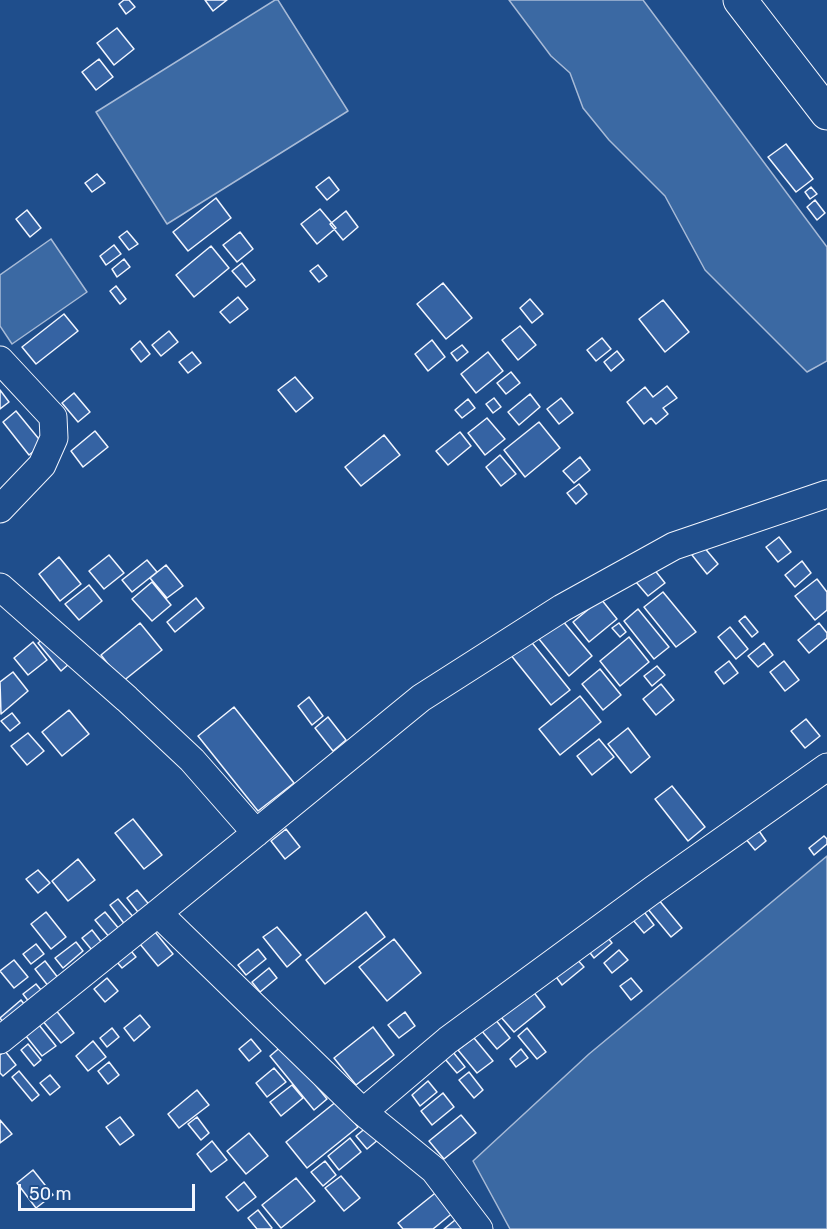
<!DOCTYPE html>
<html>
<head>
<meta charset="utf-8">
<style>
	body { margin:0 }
	#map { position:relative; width:827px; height:1229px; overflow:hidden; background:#1f4e8c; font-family:Rubik,sans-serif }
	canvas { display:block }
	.scale { position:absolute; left:18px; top:1184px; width:177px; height:27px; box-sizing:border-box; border:3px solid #f2f6ff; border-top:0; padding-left:8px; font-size:18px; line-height:21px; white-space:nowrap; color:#f2f6ff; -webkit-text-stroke:4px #1f4e8c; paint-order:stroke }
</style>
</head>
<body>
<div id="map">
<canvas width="827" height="1229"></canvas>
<div class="scale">50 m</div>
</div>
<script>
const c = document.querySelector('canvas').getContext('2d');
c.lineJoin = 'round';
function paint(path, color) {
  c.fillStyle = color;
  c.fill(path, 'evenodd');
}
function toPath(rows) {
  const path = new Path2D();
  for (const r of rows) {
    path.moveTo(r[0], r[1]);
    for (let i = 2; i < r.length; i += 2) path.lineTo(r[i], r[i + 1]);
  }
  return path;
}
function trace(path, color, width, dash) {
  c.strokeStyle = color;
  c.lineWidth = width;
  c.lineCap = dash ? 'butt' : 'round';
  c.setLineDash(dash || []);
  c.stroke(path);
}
const water = toPath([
	[275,0,278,0,348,111,167,224,96,112,275,0],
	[509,0,643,0,827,247,827,361,807,372,705,270,665,196,609,140,583,108,570,73,551,56,509,0],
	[51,239,87,292,12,344,0,326,0,275,51,239],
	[827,856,827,1229,510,1229,473,1161,589,1054,827,856]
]);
const building = toPath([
	[124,0,129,0,135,7,126,14,119,4,124,0],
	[205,0,227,0,213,11,205,0],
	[117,28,134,49,114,65,97,43,117,28],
	[99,59,113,77,96,90,82,72,99,59],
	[786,144,813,179,796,192,768,157,786,144],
	[97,174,105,183,92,192,85,183,97,174],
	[329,177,339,190,327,200,316,187,329,177],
	[811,187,817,194,810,199,805,192,811,187],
	[216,198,231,218,188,251,173,232,216,198],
	[815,200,825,213,817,220,807,207,815,200],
	[320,209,336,228,317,244,301,224,320,209],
	[27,210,41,228,30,237,16,219,27,210],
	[346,211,358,227,343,240,330,224,346,211],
	[127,231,138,244,129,250,119,237,127,231],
	[240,232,253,249,237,262,223,245,240,232],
	[114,245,121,254,106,265,100,256,114,245],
	[211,246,229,268,194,297,176,275,211,246],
	[124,259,130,267,117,277,112,269,124,259],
	[242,263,255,280,246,287,232,271,242,263],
	[318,265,327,276,319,282,310,271,318,265],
	[443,283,472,318,446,339,417,304,443,283],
	[116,286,126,299,120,304,110,291,116,286],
	[238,297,248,309,230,323,220,312,238,297],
	[530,299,543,314,532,323,520,308,530,299],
	[663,300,689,332,665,352,639,319,663,300],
	[64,314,78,331,36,364,22,347,64,314],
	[520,326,536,345,518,360,502,340,520,326],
	[169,331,178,342,161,356,152,345,169,331],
	[602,338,611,349,596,361,587,350,602,338],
	[432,340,445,357,428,371,415,354,432,340],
	[140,341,150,354,141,362,131,349,140,341],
	[462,345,468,352,457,361,451,353,462,345],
	[617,351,624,360,611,371,604,362,617,351],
	[192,352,201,363,188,373,179,362,192,352],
	[488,352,503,371,476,393,461,374,488,352],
	[511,372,520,383,506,394,497,383,511,372],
	[295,377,313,398,296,412,278,390,295,377],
	[667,386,677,398,663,408,668,414,656,424,651,418,644,424,627,402,645,387,653,397,667,386],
	[0,390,9,402,0,409,0,390],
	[74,393,90,412,78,422,62,403,74,393],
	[530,394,540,407,519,425,508,412,530,394],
	[494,398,501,407,493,413,486,404,494,398],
	[561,398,573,413,559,424,547,409,561,398],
	[468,399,475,408,462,418,455,410,468,399],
	[16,411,43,444,29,455,3,422,16,411],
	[487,418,505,439,485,455,468,433,487,418],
	[539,422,560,448,525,477,504,450,539,422],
	[95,431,108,447,83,467,71,451,95,431],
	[460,432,471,446,448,465,436,451,460,432],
	[384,435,400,455,361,486,345,467,384,435],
	[500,455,516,474,501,486,486,467,500,455],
	[580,457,590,470,574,483,563,471,580,457],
	[579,484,587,494,576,504,567,493,579,484],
	[779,537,791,552,778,562,766,547,779,537],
	[703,546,718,564,707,574,692,555,703,546],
	[109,555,124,573,104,589,89,571,109,555],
	[59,557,81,584,60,601,39,574,59,557],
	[147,560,157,572,132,592,122,580,147,560],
	[802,561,811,573,795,587,785,575,802,561],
	[166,565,183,586,167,598,150,578,166,565],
	[653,568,665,583,648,596,636,582,653,568],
	[817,579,827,592,827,610,815,620,795,596,817,579],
	[152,582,171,605,152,621,132,599,152,582],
	[89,585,102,601,79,620,65,604,89,585],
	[663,592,696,632,676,647,644,607,663,592],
	[196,598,204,608,175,632,167,622,196,598],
	[601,599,617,619,589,642,573,622,601,599],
	[638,609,669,647,654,659,624,621,638,609],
	[745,616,758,632,752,637,739,621,745,616],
	[562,620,592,656,569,676,539,639,562,620],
	[140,623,162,650,122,682,101,655,140,623],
	[619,623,626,632,620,637,612,628,619,623],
	[819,623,827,633,827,638,809,653,798,640,819,623],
	[730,627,748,649,736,659,718,637,730,627],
	[48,635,70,663,61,671,38,643,48,635],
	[629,637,649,662,620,686,600,661,629,637],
	[529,639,570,690,551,705,510,654,529,639],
	[33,642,47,660,28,675,14,658,33,642],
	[764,643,773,655,758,667,748,656,764,643],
	[729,661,738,673,724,684,715,672,729,661],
	[784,661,799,680,785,691,770,672,784,661],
	[657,666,665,675,652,686,644,676,657,666],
	[600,669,621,695,603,710,582,684,600,669],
	[13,672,28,691,1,714,0,682,13,672],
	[661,684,674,700,656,715,643,699,661,684],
	[580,696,601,722,560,755,539,729,580,696],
	[309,697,323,716,312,725,298,706,309,697],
	[234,707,294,783,258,811,198,736,234,707],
	[69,710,89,734,62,756,42,732,69,710],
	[12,713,20,723,10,731,1,721,12,713],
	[328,717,346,740,333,751,315,728,328,717],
	[806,719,820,736,805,748,791,731,806,719],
	[628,728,650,757,631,773,608,744,628,728],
	[28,733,44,751,27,765,11,746,28,733],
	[599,739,614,757,592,775,577,756,599,739],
	[672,786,705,827,688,841,655,799,672,786],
	[133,819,162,855,144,869,115,833,133,819],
	[757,828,766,841,755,850,745,838,757,828],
	[286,829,300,847,285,859,271,841,286,829],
	[824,836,827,839,827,844,814,855,809,848,824,836],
	[78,859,95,880,68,901,52,881,78,859],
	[38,870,50,883,38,893,26,879,38,870],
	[137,890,152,908,141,916,127,898,137,890],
	[118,899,135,919,126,926,110,905,118,899],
	[658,899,682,928,671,937,647,908,658,899],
	[639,905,654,925,644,933,628,914,639,905],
	[46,912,66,937,51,949,31,924,46,912],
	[105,912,125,936,115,944,95,920,105,912],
	[366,912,385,937,325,984,306,960,366,912],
	[277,927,301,955,287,967,263,937,277,927],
	[92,930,106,948,96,955,82,938,92,930],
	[602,930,612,943,594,958,584,945,602,930],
	[155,932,173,954,158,966,140,944,155,932],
	[394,939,421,973,387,1001,359,967,394,939],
	[76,942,83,951,63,968,55,958,76,942],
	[36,944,44,954,31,964,23,954,36,944],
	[258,949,266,959,246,975,238,965,258,949],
	[619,950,628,960,612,973,604,963,619,950],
	[131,951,136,957,122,968,117,962,131,951],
	[575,957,584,967,562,985,554,974,575,957],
	[14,960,28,977,14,988,0,971,14,960],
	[45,961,59,979,49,987,35,969,45,961],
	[269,968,277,978,260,992,252,982,269,968],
	[107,978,118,991,105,1002,94,989,107,978],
	[631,978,642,991,631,1000,620,986,631,978],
	[36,984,46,996,33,1007,23,994,36,984],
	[532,990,545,1007,514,1032,500,1016,532,990],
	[21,1000,28,1009,6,1027,0,1018,21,1000],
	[55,1009,74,1033,61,1043,42,1020,55,1009],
	[405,1012,415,1026,399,1038,388,1025,405,1012],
	[140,1015,150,1027,134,1041,124,1028,140,1015],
	[495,1019,510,1038,497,1049,481,1030,495,1019],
	[35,1020,56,1046,42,1056,22,1031,35,1020],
	[373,1027,394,1055,356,1085,334,1058,373,1027],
	[112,1028,119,1037,107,1047,100,1038,112,1028],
	[527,1028,546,1052,537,1059,518,1036,527,1028],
	[474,1038,493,1061,477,1073,458,1050,474,1038],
	[251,1039,261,1051,249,1061,239,1049,251,1039],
	[93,1041,106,1057,88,1071,76,1056,93,1041],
	[28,1044,41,1060,34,1066,21,1050,28,1044],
	[283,1045,327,1099,314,1110,270,1056,283,1045],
	[521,1049,528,1058,516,1067,510,1059,521,1049],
	[5,1051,16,1065,3,1076,0,1073,0,1055,5,1051],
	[453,1052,465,1067,457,1073,445,1059,453,1052],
	[109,1062,119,1075,108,1084,98,1071,109,1062],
	[274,1068,286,1082,267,1097,256,1083,274,1068],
	[19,1071,39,1095,32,1101,12,1077,19,1071],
	[469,1072,483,1090,474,1098,459,1080,469,1072],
	[50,1075,60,1087,50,1095,40,1083,50,1075],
	[428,1081,437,1092,420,1106,412,1095,428,1081],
	[292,1085,303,1098,281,1116,270,1102,292,1085],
	[197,1090,209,1105,179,1128,168,1114,197,1090],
	[443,1093,454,1107,432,1125,421,1111,443,1093],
	[337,1101,358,1127,307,1168,286,1142,337,1101],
	[461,1115,476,1133,444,1159,429,1141,461,1115],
	[120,1117,134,1135,120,1145,106,1127,120,1117],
	[197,1117,209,1133,201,1140,188,1124,197,1117],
	[0,1120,12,1134,0,1143,0,1120],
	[368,1126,379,1139,367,1149,356,1136,368,1126],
	[249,1133,268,1156,246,1174,227,1151,249,1133],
	[350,1138,361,1152,339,1170,328,1156,350,1138],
	[212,1141,227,1160,211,1172,197,1154,212,1141],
	[325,1161,336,1175,323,1186,311,1172,325,1161],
	[33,1170,53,1195,36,1208,17,1183,33,1170],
	[341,1176,360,1198,344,1211,325,1188,341,1176],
	[296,1178,315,1201,281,1228,262,1205,296,1178],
	[244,1182,256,1197,238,1211,226,1197,244,1182],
	[439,1190,455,1211,433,1229,403,1229,398,1223,439,1190],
	[258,1210,272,1228,271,1229,257,1229,248,1218,258,1210],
	[460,1216,471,1229,444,1229,460,1216]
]);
const minor = toPath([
	[0,360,53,417,54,438,42,465,0,509],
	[0,587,127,699,192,760,256,833],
	[158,913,363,1112,434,1170,479,1229],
	[0,1040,158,913,421,698,562,608,674,546,827,494],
	[363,1112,448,1040,654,889,827,767]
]);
const major = toPath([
	[740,0,827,113]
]);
paint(water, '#3b69a3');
trace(water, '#a8bbd7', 1.5);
paint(building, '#3563a3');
trace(building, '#f2f6ff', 1.5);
trace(minor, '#f2f6ff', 29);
trace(major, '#f2f6ff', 35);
trace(minor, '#1f4e8c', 27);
trace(major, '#1f4e8c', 33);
</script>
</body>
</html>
